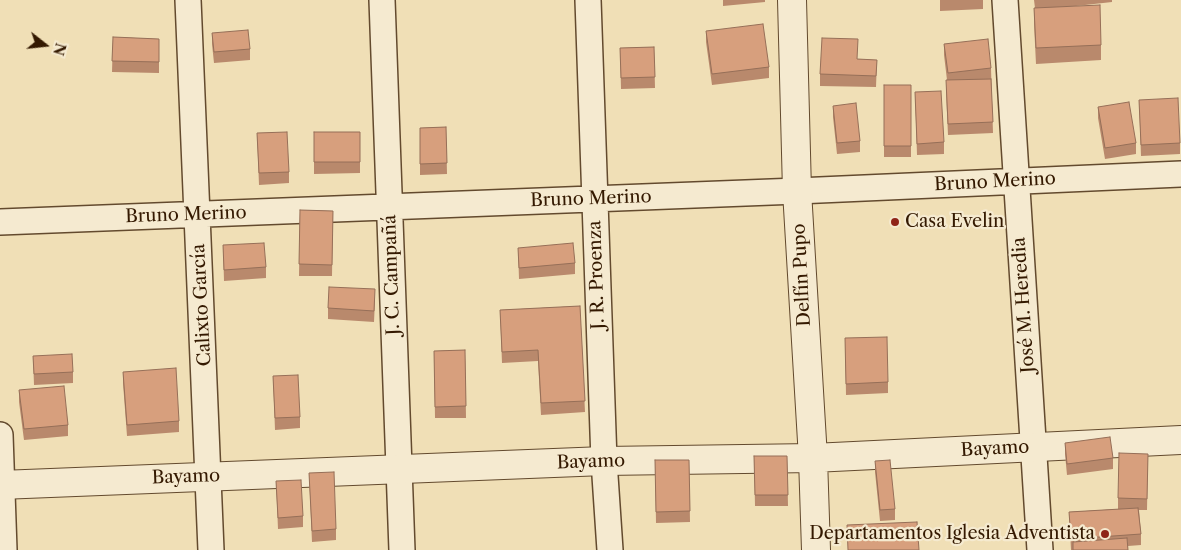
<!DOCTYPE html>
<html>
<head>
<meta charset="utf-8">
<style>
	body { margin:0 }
	#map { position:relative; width:1181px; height:550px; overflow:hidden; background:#f0dfb6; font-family:"Libre Caslon Text",serif }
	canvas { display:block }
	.north { position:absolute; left:20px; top:20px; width:50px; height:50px; -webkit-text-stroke:4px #f5ead0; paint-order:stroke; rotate:106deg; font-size:14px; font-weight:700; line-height:20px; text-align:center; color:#341901 }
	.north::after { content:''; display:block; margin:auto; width:18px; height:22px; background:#341901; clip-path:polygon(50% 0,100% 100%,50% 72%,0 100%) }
</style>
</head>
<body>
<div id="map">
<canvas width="1181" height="550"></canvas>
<div class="north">N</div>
</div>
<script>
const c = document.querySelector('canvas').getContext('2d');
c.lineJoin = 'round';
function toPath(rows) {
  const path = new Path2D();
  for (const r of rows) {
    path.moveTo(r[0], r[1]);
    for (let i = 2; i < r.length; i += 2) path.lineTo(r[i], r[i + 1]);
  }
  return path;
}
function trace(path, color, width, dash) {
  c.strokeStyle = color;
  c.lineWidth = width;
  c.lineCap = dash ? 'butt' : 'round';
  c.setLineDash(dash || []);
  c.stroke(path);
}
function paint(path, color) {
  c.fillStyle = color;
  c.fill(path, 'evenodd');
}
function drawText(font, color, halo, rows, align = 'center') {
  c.font = font + ' "Libre Caslon Text",serif';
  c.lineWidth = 4.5;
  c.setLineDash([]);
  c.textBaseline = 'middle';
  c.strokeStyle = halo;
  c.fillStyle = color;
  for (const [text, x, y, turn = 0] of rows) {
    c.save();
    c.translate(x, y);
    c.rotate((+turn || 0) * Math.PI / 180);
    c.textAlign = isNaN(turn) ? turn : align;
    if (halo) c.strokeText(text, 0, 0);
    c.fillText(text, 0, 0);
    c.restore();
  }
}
const minor = toPath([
	[188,0,211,550],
	[382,0,402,550],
	[588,0,604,461,610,550],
	[1005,0,1040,550],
	[0,222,797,191,1181,174],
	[0,435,4,550]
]);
const tertiary = toPath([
	[792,0,797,191,813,458,816,550],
	[0,485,604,461,813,458,1181,440]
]);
const wall = toPath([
	[723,0,765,0,765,2,723,6],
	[940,0,983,0,983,9,940,11],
	[1034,0,1112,0,1112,2,1067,7,1101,45,1101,60,1036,64,1034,24,1034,8,1035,8],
	[706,31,769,67,769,78,712,85,706,42],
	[212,33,250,49,250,60,214,63,212,44],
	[113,37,159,39,159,73,112,72],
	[944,44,991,68,993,133,948,135,946,91,947,80,944,55],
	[654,47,655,88,621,89,620,48],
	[858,59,877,60,876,87,820,86,820,74],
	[884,85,911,85,911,157,884,157],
	[915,92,944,142,944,154,917,155],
	[1139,100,1180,143,1180,154,1141,156],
	[833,106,860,141,860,152,837,154,833,117],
	[1098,107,1136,143,1136,154,1105,159,1098,118],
	[446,127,447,174,420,175,420,128],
	[314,132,360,132,360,173,314,174],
	[257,133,289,172,289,183,259,185],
	[300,210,333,211,332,276,299,276],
	[223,245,266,267,266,278,224,281],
	[518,248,575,263,575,274,519,279],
	[375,300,374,322,328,319,328,308],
	[580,306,585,412,541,415,538,361,502,363,500,310],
	[845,338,888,382,888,393,846,395],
	[465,350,466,418,435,418,434,351],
	[33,356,73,372,73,383,34,385],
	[123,372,179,421,179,432,127,436,123,383],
	[273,376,300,417,300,428,275,430],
	[19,390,68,425,68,436,24,440,19,402],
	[1065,443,1113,458,1113,469,1067,475,1065,454],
	[1148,454,1147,510,1139,510,1141,534,1141,545,1128,546,1128,550,1071,550,1069,512,1118,509,1118,498],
	[754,456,787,456,788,506,755,506],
	[655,460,689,460,690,522,656,523],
	[875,461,895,509,895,520,880,521,875,472],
	[309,473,336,529,336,540,312,542],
	[276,481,303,516,303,527,278,529]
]);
const building = toPath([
	[1100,5,1101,45,1036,48,1034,8,1100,5],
	[763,24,769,67,712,74,706,31,763,24],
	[248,30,250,49,214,52,212,33,248,30],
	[113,37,159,39,159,62,112,61,113,37],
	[822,38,858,39,857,59,877,60,876,76,820,74,822,38],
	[988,39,991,68,948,73,944,44,988,39],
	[654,47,655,77,621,78,620,48,654,47],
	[991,79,993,122,948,124,946,80,991,79],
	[884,85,911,85,911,146,884,146,884,85],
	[941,91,944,142,917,144,915,92,941,91],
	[1178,98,1180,143,1141,145,1139,100,1178,98],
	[1129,102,1136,143,1105,148,1098,107,1129,102],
	[856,103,860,141,837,143,833,106,856,103],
	[446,127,447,163,420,164,420,128,446,127],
	[287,132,289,172,259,173,257,133,287,132],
	[314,132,360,132,360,162,314,162,314,132],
	[300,210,333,211,332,265,299,264,300,210],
	[264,243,266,267,224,270,223,245,264,243],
	[573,243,575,263,519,268,518,248,573,243],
	[329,287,375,289,374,311,328,308,329,287],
	[580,306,585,401,541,403,538,350,502,352,500,310,580,306],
	[887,337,888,382,846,384,845,338,887,337],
	[465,350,466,406,435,407,434,351,465,350],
	[72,354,73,372,34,374,33,356,72,354],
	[176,368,179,421,127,425,123,372,176,368],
	[298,375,300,417,275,418,273,376,298,375],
	[64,386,68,425,24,429,19,390,64,386],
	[1110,437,1113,458,1067,464,1065,443,1110,437],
	[1119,453,1148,454,1147,499,1118,498,1119,453],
	[754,456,787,456,788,495,755,495,754,456],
	[655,460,689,460,690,511,656,512,655,460],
	[890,460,895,509,880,510,875,461,890,460],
	[334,472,336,529,312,531,309,473,334,472],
	[301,480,303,516,278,518,276,481,301,480],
	[1138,508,1141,534,1071,539,1069,512,1138,508],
	[917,522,919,550,848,550,847,525,917,522],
	[1127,538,1128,550,1073,550,1073,542,1127,538]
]);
const markers = [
	[895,222,5,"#8f2418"],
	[1105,534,5,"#8f2418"]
];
const streetNames = [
	["Bruno Merino",995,182,-3],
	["Bruno Merino",591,199,-2],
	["Bruno Merino",186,215,-2],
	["J. C. Campañá",392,275,-92],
	["J. R. Proenza",597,275,-92],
	["Delfín Pupo",802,275,-93],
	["Calixto García",202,305,-93],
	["José M. Heredia",1024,305,-94],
	["Bayamo",995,449,-3],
	["Bayamo",591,462,-2],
	["Bayamo",186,477,-2]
];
const poiNames = [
	["Casa Evelin",905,222],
	["Departamentos Iglesia Adventista",1095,534,"right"]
];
trace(minor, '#634a2e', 28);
trace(tertiary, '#634a2e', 30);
trace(minor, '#f5ead0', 25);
trace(tertiary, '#f5ead0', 28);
paint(wall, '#b9896c');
paint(building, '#d79f7d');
trace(building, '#966f58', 1);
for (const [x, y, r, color] of markers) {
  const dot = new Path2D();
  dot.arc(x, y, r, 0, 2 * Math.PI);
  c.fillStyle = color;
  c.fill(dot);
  trace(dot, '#f5ead0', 2);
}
drawText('18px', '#341901', '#f5ead0', streetNames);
drawText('18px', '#341901', '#f5ead0', poiNames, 'left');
</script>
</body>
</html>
